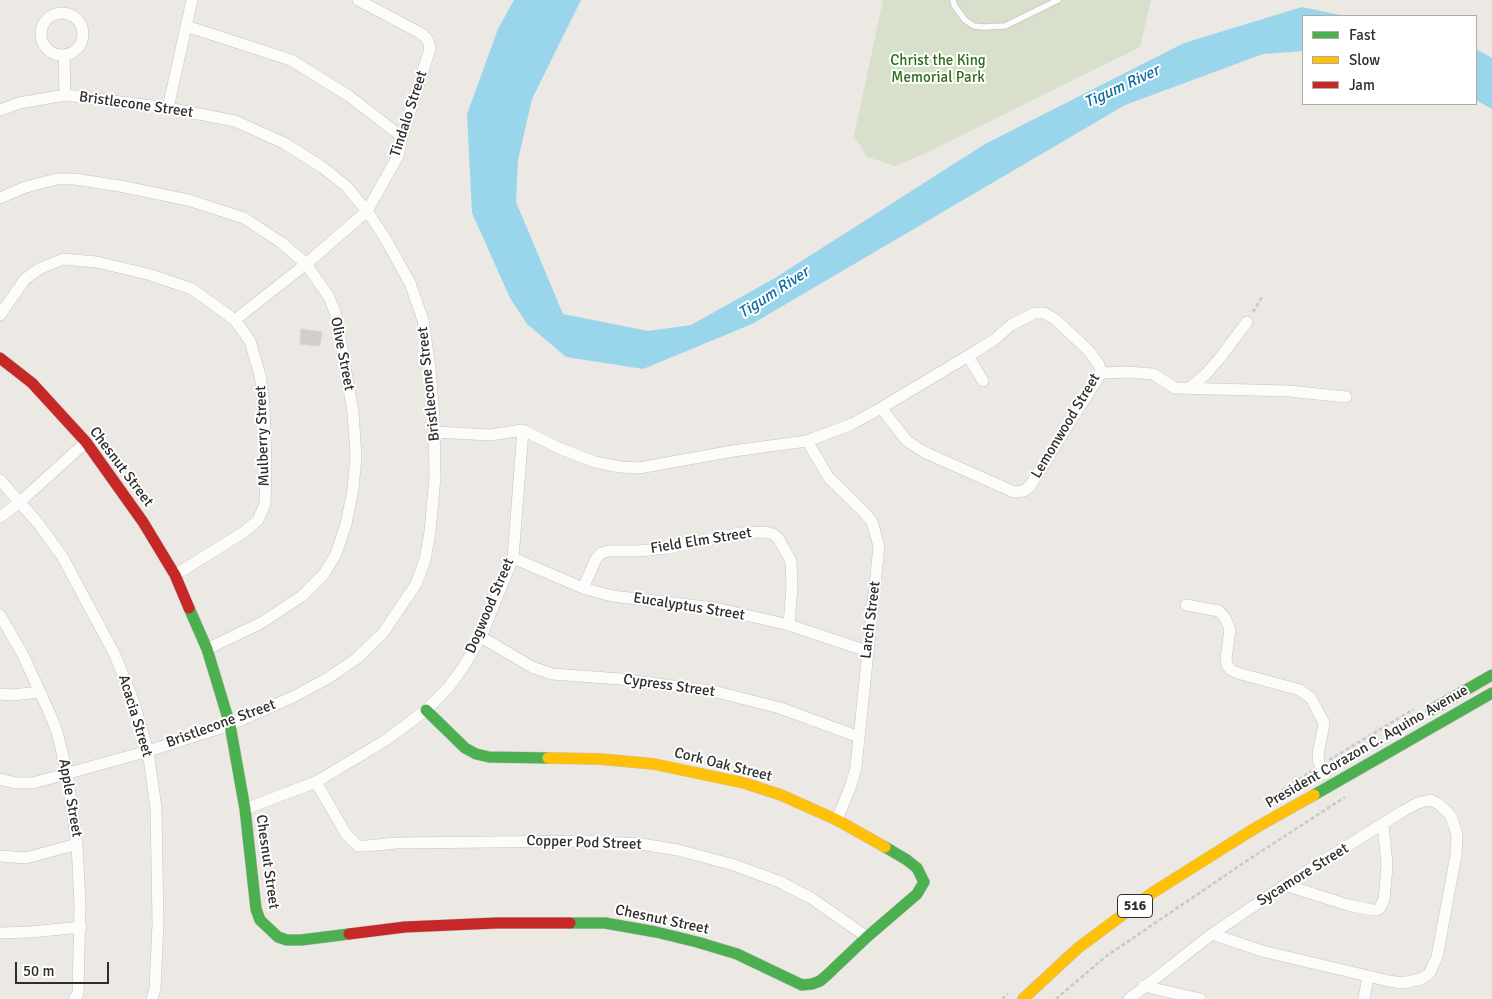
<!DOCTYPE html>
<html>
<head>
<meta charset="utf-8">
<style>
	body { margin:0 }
	#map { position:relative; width:1492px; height:999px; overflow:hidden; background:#ece8e4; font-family:Signika,sans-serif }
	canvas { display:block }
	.legend { position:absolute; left:1302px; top:15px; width:175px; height:90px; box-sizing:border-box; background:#fff; border:1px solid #ababab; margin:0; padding:6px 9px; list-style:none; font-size:15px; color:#2e2e2e }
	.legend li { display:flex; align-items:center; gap:10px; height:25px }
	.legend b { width:25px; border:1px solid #ababab }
	.scale { position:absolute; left:15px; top:962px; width:94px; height:22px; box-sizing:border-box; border:2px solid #2e2e2e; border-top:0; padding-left:6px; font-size:15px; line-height:18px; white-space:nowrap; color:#2e2e2e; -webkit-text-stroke:4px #fff; paint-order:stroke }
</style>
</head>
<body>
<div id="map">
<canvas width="1492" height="999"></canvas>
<ul class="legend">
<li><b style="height:6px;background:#4caf50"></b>Fast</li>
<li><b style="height:6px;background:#ffc107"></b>Slow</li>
<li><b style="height:6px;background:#c62828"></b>Jam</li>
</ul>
<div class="scale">50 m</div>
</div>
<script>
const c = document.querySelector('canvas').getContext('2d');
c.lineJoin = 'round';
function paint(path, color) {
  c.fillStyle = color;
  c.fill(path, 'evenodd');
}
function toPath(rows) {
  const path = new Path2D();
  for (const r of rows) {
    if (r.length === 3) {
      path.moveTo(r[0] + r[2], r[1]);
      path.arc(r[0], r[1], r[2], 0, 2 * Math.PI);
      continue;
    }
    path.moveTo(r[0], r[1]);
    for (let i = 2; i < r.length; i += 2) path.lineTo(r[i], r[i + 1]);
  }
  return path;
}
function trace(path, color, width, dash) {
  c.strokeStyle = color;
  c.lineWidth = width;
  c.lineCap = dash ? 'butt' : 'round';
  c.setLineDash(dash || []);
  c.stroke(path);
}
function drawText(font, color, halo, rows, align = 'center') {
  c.font = font + ' Signika,sans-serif';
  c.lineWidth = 4;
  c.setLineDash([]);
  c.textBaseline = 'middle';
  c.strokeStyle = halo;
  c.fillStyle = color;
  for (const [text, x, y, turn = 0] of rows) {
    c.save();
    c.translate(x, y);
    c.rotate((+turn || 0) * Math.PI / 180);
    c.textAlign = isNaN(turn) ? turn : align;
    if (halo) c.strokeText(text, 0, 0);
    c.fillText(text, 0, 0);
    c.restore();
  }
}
const cemetery = toPath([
	[883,0,1151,0,1140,47,926,153,895,166,867,157,854,136]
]);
const water = toPath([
	[514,0,581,0,532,99,518,160,516,202,563,314,648,331,691,325,775,278,985,144,1184,43,1302,7,1345,16,1303,16,1303,51,1263,54,1125,105,752,324,643,369,566,357,527,324,510,298,472,213,467,114,498,29],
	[1476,49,1492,58,1492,109,1476,100]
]);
const building = toPath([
	[301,329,322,332,320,346,300,344,301,329]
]);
const path = toPath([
	[1253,312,1262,297],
	[1329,760,1414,709],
	[1266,801,1312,771],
	[1002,999,1008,994],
	[1056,999,1105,957,1248,860,1345,797]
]);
const lane = toPath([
	[953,0,954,5,965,20,974,26,984,27,1005,26,1058,0]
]);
const street = toPath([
	[62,34,21],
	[186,26,291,60,349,96,402,137],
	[64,55,65,95],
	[168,108,192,0],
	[0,110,19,103,65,95,168,108,235,121,284,143,322,167,346,186,367,211,385,238,410,283,423,320,430,368,434,417,435,477,430,532,425,560,416,584,383,633,356,659,328,678,295,696,230,725,148,751,33,783,15,783,0,779],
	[0,198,23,188,41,183,57,179,74,179,120,186,188,200,244,218,282,243,306,264,329,297,336,315,353,412,356,456,353,490,346,524,336,554,324,574,302,596,261,623,207,649],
	[0,315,25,279,39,269,63,259,97,262,151,275,192,289,235,320,250,341,260,375,264,404,266,461,265,504,258,520,244,532,175,575],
	[235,320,306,264,367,211,398,156,402,137,430,49,428,40,422,34,358,0],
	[968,356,983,381],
	[1101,373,1127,372,1153,374,1175,388,1289,391,1346,397],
	[1188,389,1206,374,1219,359,1247,322],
	[435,432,490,435,523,430,561,449,595,462,620,467,639,468,733,451,807,441,852,424,881,408,968,356,994,340,1011,325,1035,313,1044,313,1055,319,1089,351,1099,365,1101,373,1030,486,1024,491,1014,492,924,452,907,441,881,408],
	[807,441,829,478,864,512,872,522,879,546,856,767,851,785,837,820],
	[0,480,37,522,62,556,115,655,133,700,148,751,156,808,158,923,155,989,152,999],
	[0,517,20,502,86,442],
	[513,558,583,588,612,596,715,608,789,625,867,651],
	[583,588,596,559,600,554,607,551,638,551,668,548,740,533,765,532,773,534,778,538,791,561,792,586,789,625],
	[1186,605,1219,611,1225,618,1230,629,1226,659,1227,665,1231,670,1241,674,1300,690,1311,698,1324,723,1318,755,1319,763,1325,774],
	[0,615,23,655,50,714,57,732,67,773,77,844,80,905,78,994,74,999],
	[481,637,532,667,552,674,621,679,717,692,780,708,859,737],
	[0,694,11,695,40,692],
	[316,782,346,834,358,846,367,846,396,843,587,841,641,844,678,850,734,865,780,882,811,898,867,937],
	[245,809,316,782,386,740,426,710,448,688,462,669,481,637,513,558,523,430],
	[0,856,26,858,77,844],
	[1285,885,1348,905,1372,910,1377,910,1380,908,1384,899,1386,878,1387,864,1383,825],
	[0,933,31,932,81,927],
	[1144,986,1200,999],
	[1129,999,1212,934,1285,885,1403,811,1418,803,1430,800,1439,804,1451,816,1457,835,1456,855,1437,957,1429,974,1421,979,1402,983,1389,981,1262,951,1212,934],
	[1364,999,1368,976]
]);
const fast = toPath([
	[189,608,207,649,230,725,245,809,256,909,260,920,278,937,287,940,301,940,349,934],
	[426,710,465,748,476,754,489,757,548,758],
	[1431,710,1492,675],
	[1314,795,1492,693],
	[570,923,605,923,656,932,697,942,737,954,802,985,812,984,820,981,827,975,867,937,917,894,924,882,917,868,907,860,885,847]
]);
const slow = toPath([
	[548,758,600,759,654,764,744,783,781,795,837,820,885,847],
	[1023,999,1078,948,1152,893,1257,827,1314,795]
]);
const jam = toPath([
	[0,358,32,383,86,442,143,522,175,575,189,608],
	[349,934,405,927,496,923,570,923]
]);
const shields = [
	[1135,906,35]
];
const shieldNames = [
	["516",1135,906]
];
const parkNames = [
	["Christ the King",938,61],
	["Memorial Park",938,78]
];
const streetNames = [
	["Bristlecone Street",136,105,8],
	["Tindalo Street",409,114,-72],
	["Olive Street",342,354,79],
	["Bristlecone Street",429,384,-96],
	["Lemonwood Street",1066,426,-59],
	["Mulberry Street",263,436,-92],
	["Chesnut Street",121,467,53],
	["Field Elm Street",701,541,-9],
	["Dogwood Street",490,606,-67],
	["Eucalyptus Street",689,607,9],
	["Larch Street",871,620,-83],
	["Cypress Street",669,686,8],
	["Acacia Street",135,716,73],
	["Bristlecone Street",221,724,-20],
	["President Corazon C. Aquino Avenue",1367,747,-30],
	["Cork Oak Street",723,765,14],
	["Apple Street",70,798,80],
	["Copper Pod Street",584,843,2],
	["Chesnut Street",267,862,82],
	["Sycamore Street",1303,875,-32],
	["Chesnut Street",662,920,12]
];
const waterNames = [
	["Tigum River",1122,87,-25],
	["Tigum River",774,293,-33]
];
paint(cemetery, '#d8e0cc');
paint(water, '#99d6ec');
paint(building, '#d1cecb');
trace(building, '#d7d4d0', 1);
trace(lane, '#c5c4c5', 7);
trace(street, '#c5c4c5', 12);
trace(fast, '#c5c4c5', 12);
trace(slow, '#c5c4c5', 12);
trace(jam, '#c5c4c5', 12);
trace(path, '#c9c9c8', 2.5, [4, 2.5]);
trace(lane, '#fcfcfb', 5.5);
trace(street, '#fcfcfb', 11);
trace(fast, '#4caf50', 11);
trace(slow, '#ffc107', 11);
trace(jam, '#c62828', 11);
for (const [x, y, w] of shields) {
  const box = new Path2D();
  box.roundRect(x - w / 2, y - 11.5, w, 23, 4);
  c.fillStyle = '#fff';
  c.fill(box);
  trace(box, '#2e2e2e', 1);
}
drawText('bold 14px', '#2e2e2e', null, shieldNames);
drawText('15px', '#2c6e1b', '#fff', parkNames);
drawText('15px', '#2e2e2e', '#fff', streetNames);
drawText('italic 16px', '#0d6fa3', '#fff', waterNames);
</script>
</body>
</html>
